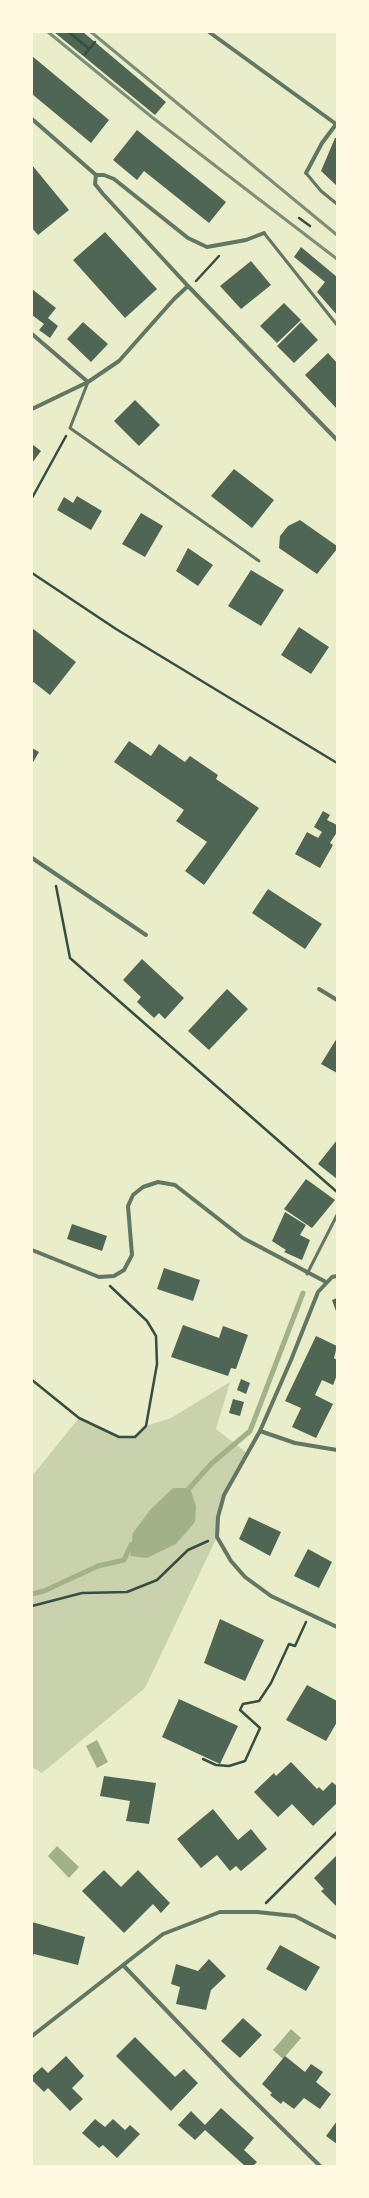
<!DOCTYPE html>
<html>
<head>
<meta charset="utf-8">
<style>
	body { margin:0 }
	#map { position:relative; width:369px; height:2198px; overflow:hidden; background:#e9edc9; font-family:Quicksand,sans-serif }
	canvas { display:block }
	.frame { position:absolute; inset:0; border:33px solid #fefae0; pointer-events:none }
</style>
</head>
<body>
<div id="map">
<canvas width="369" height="2198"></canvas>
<div class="frame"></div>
</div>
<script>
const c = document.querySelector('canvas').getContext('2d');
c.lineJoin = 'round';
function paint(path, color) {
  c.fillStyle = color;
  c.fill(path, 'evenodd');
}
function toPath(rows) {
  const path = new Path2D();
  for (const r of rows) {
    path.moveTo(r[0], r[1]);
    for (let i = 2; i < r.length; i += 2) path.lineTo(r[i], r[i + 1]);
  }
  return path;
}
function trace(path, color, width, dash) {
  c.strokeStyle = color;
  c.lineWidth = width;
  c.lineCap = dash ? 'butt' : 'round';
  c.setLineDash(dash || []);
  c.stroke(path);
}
const green = toPath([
	[230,1382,216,1429,247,1453,224,1495,218,1517,217,1537,145,1688,42,1773,32,1767,32,1476,79,1418,119,1437,135,1437,146,1426,171,1418]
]);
const water = toPath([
	[173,1488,190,1488,196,1506,195,1522,176,1544,147,1558,130,1556,133,1533,150,1510],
	[97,1740,108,1762,97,1768,86,1746],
	[57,1846,79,1867,69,1878,48,1856],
	[291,2029,301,2038,283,2059,273,2050]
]);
const stream = toPath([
	[186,1492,211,1464,250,1431,303,1293],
	[32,1594,44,1591,98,1566,124,1560,131,1545,136,1542]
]);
const building = toPath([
	[54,32,83,32,166,102,155,115],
	[32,56,109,120,91,143,32,94],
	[137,130,226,202,209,223,144,171,137,180,113,160],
	[335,138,337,138,337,186,321,171],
	[32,165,69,210,38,235,32,228],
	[105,232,157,289,125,318,73,260],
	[301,247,337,277,337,315,317,292,325,282,294,257],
	[251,261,271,285,241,309,220,286],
	[32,289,56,308,48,318,58,326,50,338,39,330,44,324,32,315],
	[284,303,301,320,277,343,260,326],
	[83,322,108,344,91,362,67,339],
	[301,322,318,340,294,363,277,346],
	[328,353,337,363,337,409,305,375],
	[135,400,160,425,139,446,114,421],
	[32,444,41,451,32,463],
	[234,469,274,500,252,528,211,496],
	[77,496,102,511,91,530,57,510,64,497,73,503],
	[141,513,163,526,145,557,122,544],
	[300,520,337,546,337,549,317,574,279,548,280,536,288,526],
	[188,548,213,565,198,586,176,571],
	[251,570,284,590,261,626,228,606],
	[299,627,329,647,311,674,281,655],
	[32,628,76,662,50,695,32,681],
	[129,741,151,756,159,744,185,762,190,756,218,775,216,779,259,808,204,885,185,871,207,842,176,821,184,810,114,762],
	[32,748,39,752,32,764],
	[323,811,330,815,327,820,337,825,337,832,330,843,333,845,320,868,295,854,307,832,318,838,322,832,314,827],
	[268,889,322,924,305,949,252,913],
	[142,959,184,998,165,1019,159,1013,154,1018,137,1002,141,997,123,980],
	[227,989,248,1009,209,1050,188,1031],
	[337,1038,337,1073,321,1064],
	[337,1140,337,1179,318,1164],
	[306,1179,335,1200,312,1228,284,1209],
	[285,1212,306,1225,300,1235,310,1240,302,1260,284,1252,286,1250,272,1241],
	[72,1224,107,1236,102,1251,67,1239],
	[164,1268,200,1280,193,1301,157,1289],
	[337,1298,337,1314,332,1300],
	[183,1325,219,1338,223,1326,248,1335,236,1369,231,1368,228,1376,171,1357],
	[316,1336,337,1346,334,1358,337,1360,337,1375,333,1385,322,1380,315,1395,333,1404,316,1438,292,1427,301,1408,285,1401],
	[241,1379,250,1383,246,1394,237,1390],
	[233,1399,244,1402,240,1416,229,1413],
	[249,1517,281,1532,270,1556,239,1539],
	[308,1549,332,1562,319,1588,294,1576],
	[220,1619,264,1640,245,1681,204,1663],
	[307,1685,337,1701,337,1722,326,1741,286,1720],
	[179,1699,238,1726,220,1764,162,1737],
	[291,1762,317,1789,319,1787,323,1791,332,1782,337,1786,337,1803,313,1826,292,1804,278,1817,254,1792,274,1773,276,1776],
	[104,1776,156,1783,149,1824,126,1821,130,1801,100,1796],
	[213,1809,238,1840,251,1829,267,1849,241,1871,236,1866,230,1871,217,1855,201,1868,177,1839],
	[337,1855,337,1907,321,1891,324,1889,314,1878],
	[104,1870,121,1887,138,1870,170,1903,161,1913,153,1904,124,1933,82,1891],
	[32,1922,85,1937,78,1965,34,1954,32,1958],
	[280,1945,320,1967,306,1991,266,1969],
	[209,1959,226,1976,211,1990,206,2010,176,2004,180,1987,171,1984,176,1964,198,1971],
	[243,2018,262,2035,240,2058,221,2041],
	[135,2037,175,2077,184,2069,198,2083,171,2111,116,2056],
	[66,2056,84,2076,72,2088,83,2099,70,2111,48,2088,44,2092,32,2080,32,2076,42,2067,48,2073],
	[285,2056,305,2072,311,2064,323,2072,316,2082,331,2094,320,2109,304,2098,294,2109,283,2101,281,2104,270,2095,272,2093,262,2084],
	[221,2108,254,2138,244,2150,257,2162,253,2166,245,2166,205,2130,195,2140,178,2125,191,2111,205,2125],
	[95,2119,105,2127,113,2119,125,2130,130,2125,140,2134,117,2158,103,2145,99,2148,82,2133],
	[337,2121,337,2144,326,2136]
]);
const path = toPath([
	[69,32,89,49],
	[85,54,95,42],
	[299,218,310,226],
	[196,281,219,256],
	[32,498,66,436],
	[32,573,116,629,337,763],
	[56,886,70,958,337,1192],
	[32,1380,79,1418,119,1437,135,1437,146,1426,157,1364,156,1336,147,1321,110,1286],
	[32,1606,82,1593,127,1592,157,1580,188,1550,208,1541],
	[203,1759,216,1765,229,1766,245,1761,260,1728,240,1710,243,1704,259,1701,271,1683,289,1644,295,1646,306,1622],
	[266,1903,337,1832]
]);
const service = toPath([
	[306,173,321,191,337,204],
	[264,233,337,325],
	[88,382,70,428,259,561],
	[307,1274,337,1215]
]);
const minor = toPath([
	[209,32,336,124],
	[32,119,96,175,104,175,114,179,188,238,207,247,246,240,264,233],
	[306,173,322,143,337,123],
	[96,175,95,184,103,194,188,286,337,440],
	[32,334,88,382],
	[32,409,88,382,119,361,174,299,188,286],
	[32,858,146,935],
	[319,989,337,1000],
	[32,1250,99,1277,114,1276,124,1270,132,1255,128,1206,133,1195,143,1187,158,1182,175,1185,243,1238,326,1282],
	[337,1276,332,1277,318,1292,291,1360,260,1431,224,1495,218,1517,217,1537,231,1561,245,1577,271,1596,337,1627],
	[260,1431,295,1443,337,1450],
	[123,1965,234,2081,320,2166],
	[32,2036,163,1934,220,1912,257,1912,295,1916,337,1938]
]);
const rail = toPath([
	[48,32,153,118,337,259],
	[91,32,337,235]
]);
paint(green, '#cad2ad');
paint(water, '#a3b18a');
trace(stream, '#a3b18a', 5);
paint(building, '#4f6655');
trace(path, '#344e41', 2.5);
trace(service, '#617663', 3);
trace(minor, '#617663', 4);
trace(rail, '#7c8e77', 3);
</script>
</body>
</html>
